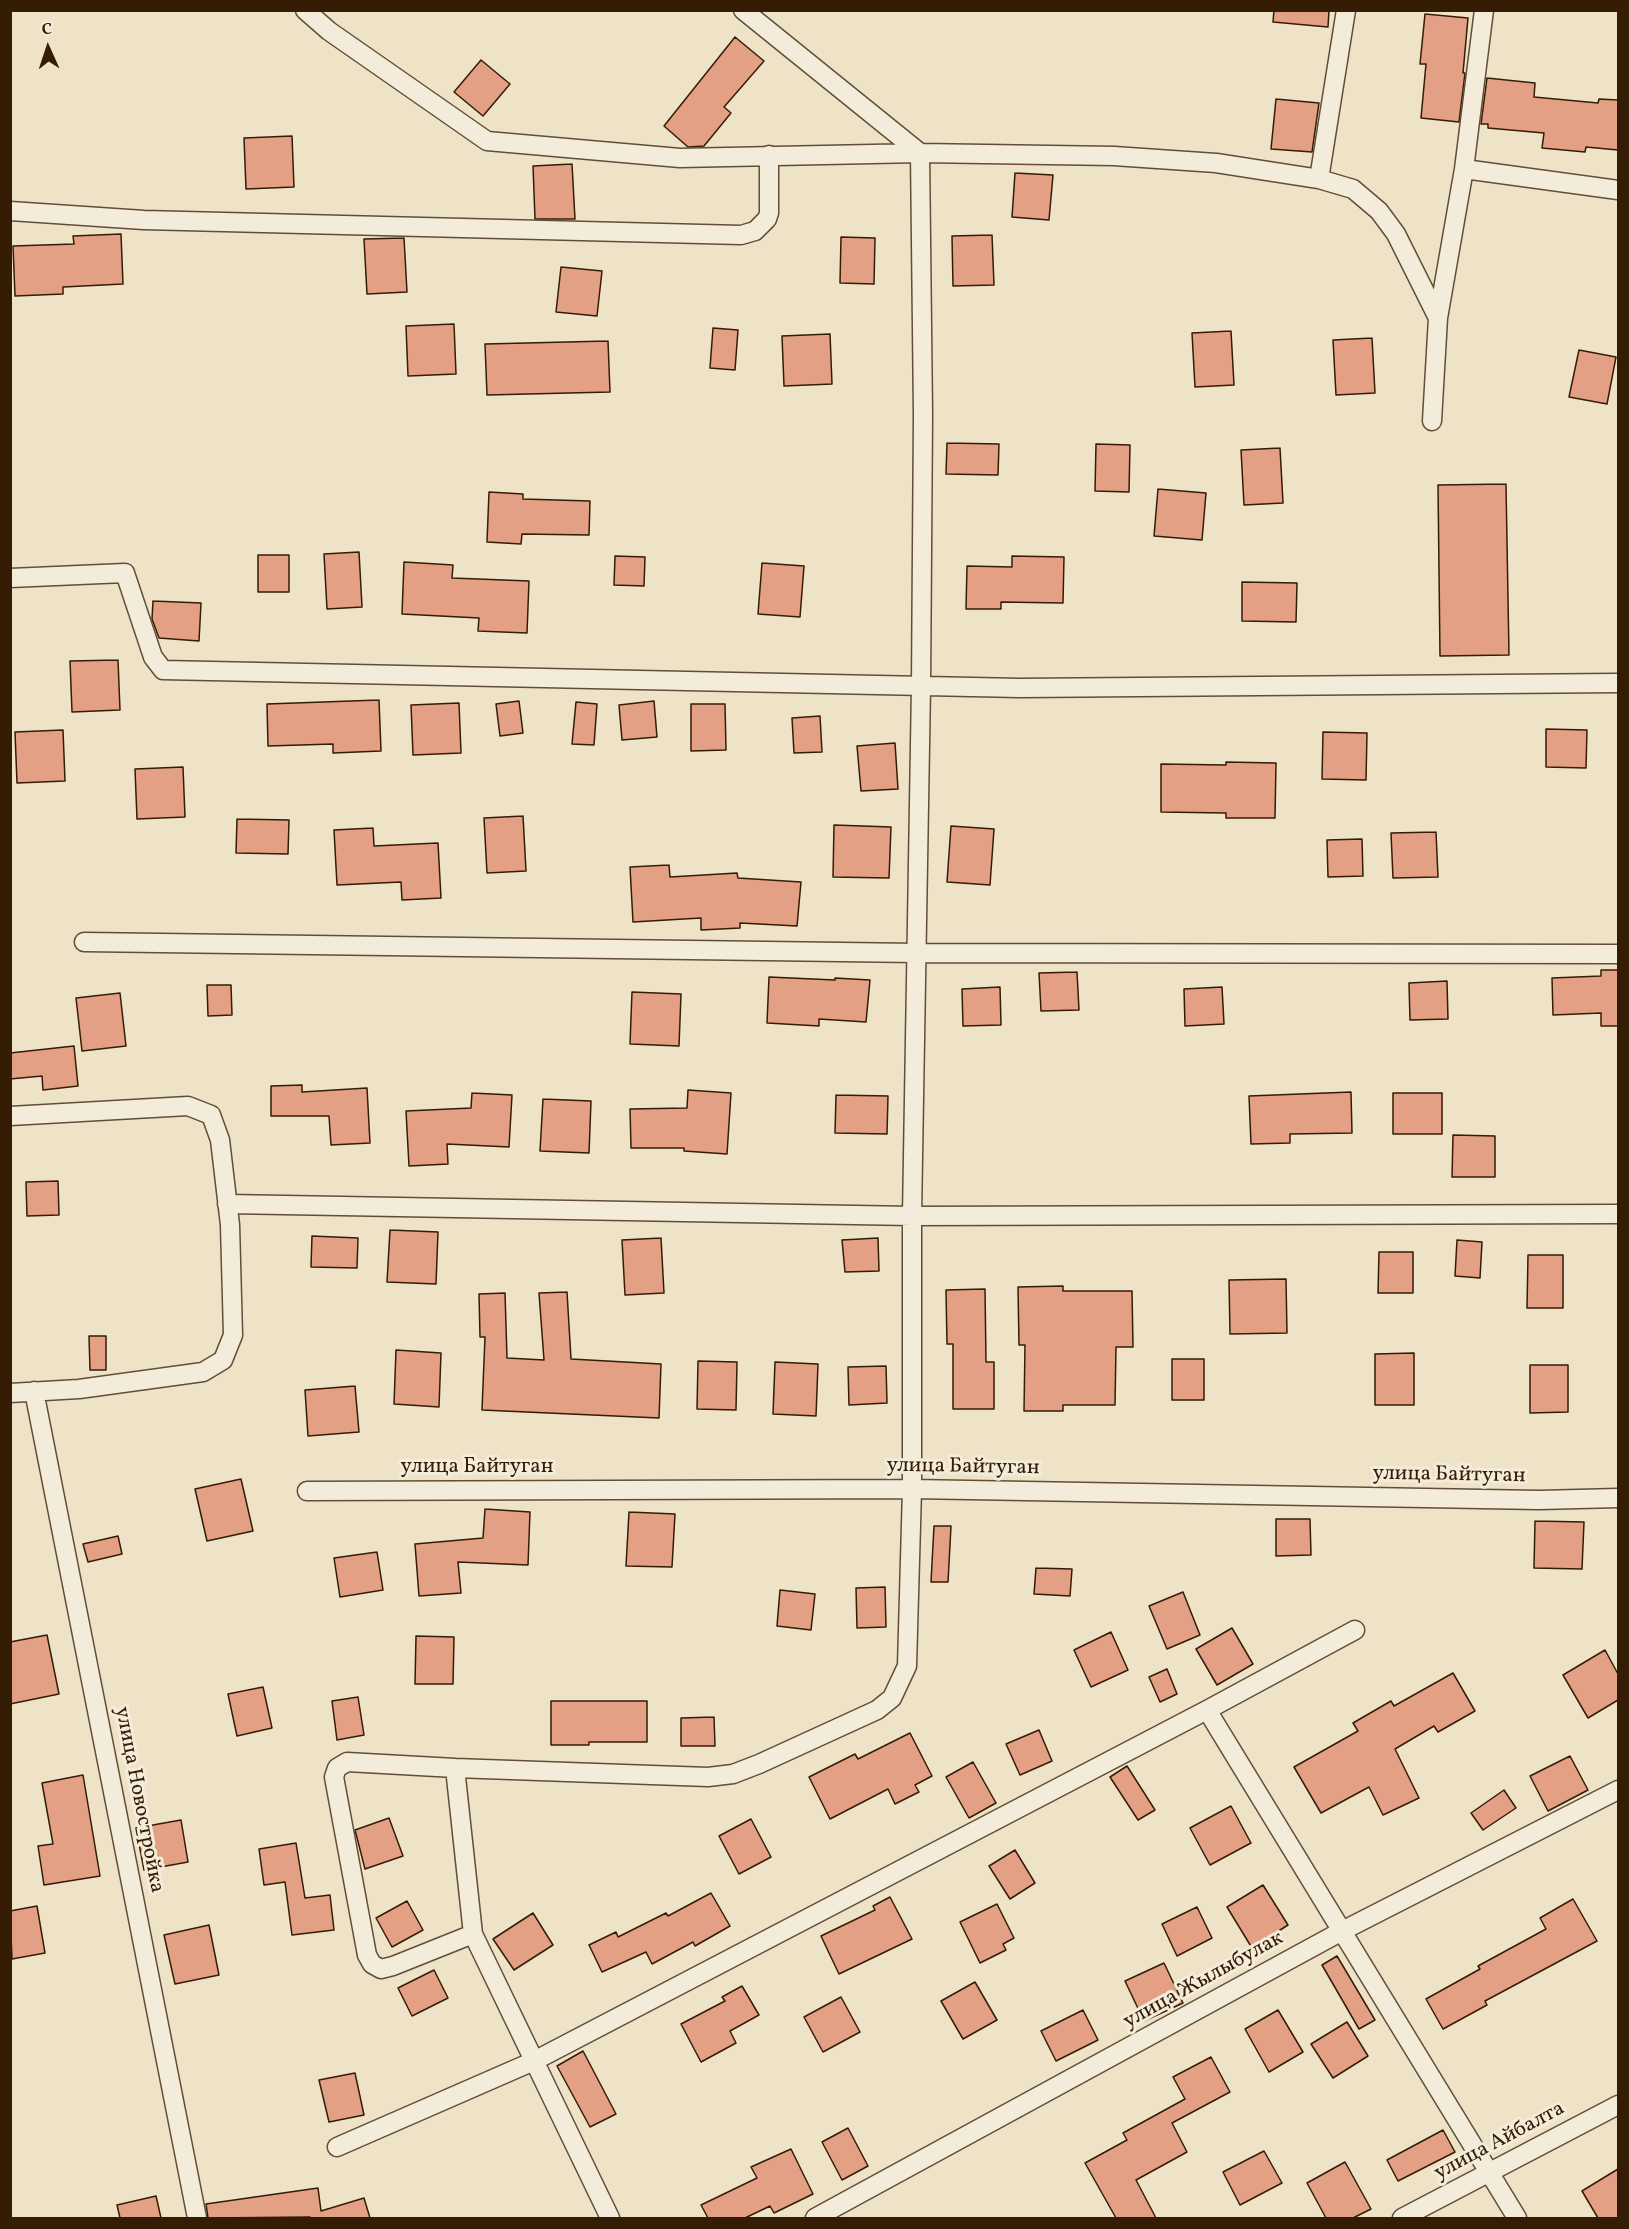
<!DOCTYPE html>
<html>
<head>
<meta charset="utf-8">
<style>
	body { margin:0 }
	#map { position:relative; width:1629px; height:2229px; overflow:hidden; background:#eee2c7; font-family:Vollkorn,serif }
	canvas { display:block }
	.frame { position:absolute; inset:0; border:12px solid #341c05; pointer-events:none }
	.north { position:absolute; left:18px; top:18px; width:60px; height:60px; -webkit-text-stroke:4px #f4ecdb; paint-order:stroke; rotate:357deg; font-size:16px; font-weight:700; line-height:24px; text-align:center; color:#341c05 }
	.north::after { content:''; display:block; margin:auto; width:21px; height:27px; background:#341c05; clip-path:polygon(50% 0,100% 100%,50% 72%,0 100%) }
</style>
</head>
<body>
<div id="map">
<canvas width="1629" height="2229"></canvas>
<div class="frame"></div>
<div class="north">С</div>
</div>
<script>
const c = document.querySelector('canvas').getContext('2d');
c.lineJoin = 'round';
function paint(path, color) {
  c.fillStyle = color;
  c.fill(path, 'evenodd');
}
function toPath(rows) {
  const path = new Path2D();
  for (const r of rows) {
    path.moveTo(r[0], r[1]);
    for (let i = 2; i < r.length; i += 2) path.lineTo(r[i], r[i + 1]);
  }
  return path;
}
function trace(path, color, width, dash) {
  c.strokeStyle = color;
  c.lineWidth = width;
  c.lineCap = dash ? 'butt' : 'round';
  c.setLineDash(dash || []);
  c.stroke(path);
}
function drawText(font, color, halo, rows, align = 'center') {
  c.font = font + ' Vollkorn,serif';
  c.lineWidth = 6;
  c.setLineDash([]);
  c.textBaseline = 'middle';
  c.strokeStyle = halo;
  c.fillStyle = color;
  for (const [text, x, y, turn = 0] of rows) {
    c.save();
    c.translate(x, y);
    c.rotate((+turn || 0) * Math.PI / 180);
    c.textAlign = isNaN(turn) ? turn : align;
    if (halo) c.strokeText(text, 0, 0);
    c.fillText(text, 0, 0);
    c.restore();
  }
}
const building = toPath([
	[1274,10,1329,10,1328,27,1273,22,1274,10],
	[1425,14,1468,18,1463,73,1465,73,1459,122,1421,118,1426,64,1420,64,1425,14],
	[735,37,764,61,724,107,731,113,704,146,688,147,664,126,735,37],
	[481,60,510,84,483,116,454,92,481,60],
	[1487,78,1535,83,1534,97,1598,103,1599,99,1618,100,1618,150,1586,147,1585,152,1542,148,1544,133,1488,128,1488,124,1481,124,1487,78],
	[1276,99,1319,103,1312,152,1271,149,1276,99],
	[292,136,294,187,246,189,244,138,292,136],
	[572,164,575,219,535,219,533,166,572,164],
	[1015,173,1053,175,1049,220,1012,217,1015,173],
	[121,234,123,284,63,287,63,294,15,296,13,246,74,244,73,236,121,234],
	[992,235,994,285,953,286,952,236,992,235],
	[841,237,875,238,874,284,840,283,841,237],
	[404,238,407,292,367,294,364,239,404,238],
	[561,267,602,271,597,316,556,312,561,267],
	[454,324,456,374,408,376,406,326,454,324],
	[713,328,738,330,735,370,710,368,713,328],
	[1231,331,1234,385,1195,387,1192,333,1231,331],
	[830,334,832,384,784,386,782,336,830,334],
	[1372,338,1375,393,1336,395,1333,340,1372,338],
	[608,341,610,392,487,395,485,344,608,341],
	[1579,350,1616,357,1607,404,1569,397,1579,350],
	[947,443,999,444,998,475,946,474,947,443],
	[1096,444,1130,445,1129,492,1095,491,1096,444],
	[1280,448,1283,503,1244,505,1241,450,1280,448],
	[1506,484,1509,655,1440,656,1438,485,1506,484],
	[1158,489,1206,493,1202,540,1154,536,1158,489],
	[489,492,523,494,523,499,590,501,589,535,522,534,521,544,487,542,489,492],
	[359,552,362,607,327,609,324,554,359,552],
	[258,555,289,555,289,592,258,592,258,555],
	[615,556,645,557,644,586,614,585,615,556],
	[1012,556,1064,557,1063,603,1001,602,1001,609,966,609,967,566,1012,567,1012,556],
	[404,562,453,565,452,578,529,581,527,633,478,631,479,618,402,614,404,562],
	[762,563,804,566,800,617,758,614,762,563],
	[1242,582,1297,583,1296,622,1242,621,1242,582],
	[153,601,201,603,199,641,159,638,152,619,153,601],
	[118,660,120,710,72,712,70,661,118,660],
	[379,700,381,751,333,753,333,744,268,746,267,704,379,700],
	[519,701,523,733,500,736,496,704,519,701],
	[654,701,657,737,622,740,619,705,654,701],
	[576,702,597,704,594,745,572,744,576,702],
	[459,703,461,753,413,755,411,705,459,703],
	[691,704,725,704,726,750,691,751,691,704],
	[820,716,822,752,794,753,792,718,820,716],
	[1546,729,1587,730,1586,768,1546,767,1546,729],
	[63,730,65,781,17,783,15,732,63,730],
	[1323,732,1367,733,1366,780,1322,779,1323,732],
	[895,743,898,789,861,791,857,746,895,743],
	[1226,762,1276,763,1275,818,1226,818,1226,813,1161,812,1161,764,1226,765,1226,762],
	[183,767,185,817,137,819,135,769,183,767],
	[523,816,526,871,487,873,484,818,523,816],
	[237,819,289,820,288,854,236,853,237,819],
	[834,825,891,827,889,878,833,877,834,825],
	[951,826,994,829,990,885,947,882,951,826],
	[373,828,374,846,438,843,441,898,402,900,401,882,337,885,334,830,373,828],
	[1436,832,1438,877,1393,878,1391,833,1436,832],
	[1362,839,1363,876,1328,877,1327,840,1362,839],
	[669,865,670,877,737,873,738,878,801,882,797,926,740,923,740,928,701,930,701,918,633,922,630,867,669,865],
	[1601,970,1618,970,1618,1026,1601,1026,1601,1013,1553,1015,1552,978,1601,976,1601,970],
	[1077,972,1079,1010,1041,1011,1039,973,1077,972],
	[769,977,835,980,835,978,870,980,866,1022,819,1019,819,1026,767,1023,769,977],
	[1447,981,1448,1019,1410,1020,1409,983,1447,981],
	[207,985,231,985,232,1015,208,1016,207,985],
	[1000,987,1001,1025,963,1026,962,989,1000,987],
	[1222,987,1224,1024,1185,1026,1184,989,1222,987],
	[632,992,681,994,679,1046,630,1044,632,992],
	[120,993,126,1046,82,1051,76,998,120,993],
	[74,1046,78,1086,43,1090,42,1076,10,1079,10,1053,74,1046],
	[302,1085,302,1092,367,1088,370,1143,331,1145,329,1116,271,1116,271,1086,302,1085],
	[688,1090,731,1093,727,1154,684,1151,684,1148,631,1148,630,1109,687,1108,688,1090],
	[1351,1092,1352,1133,1290,1134,1290,1143,1251,1144,1249,1096,1351,1092],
	[472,1093,512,1095,509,1147,447,1144,448,1164,409,1166,406,1111,471,1108,472,1093],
	[1393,1093,1442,1093,1442,1134,1393,1134,1393,1093],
	[836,1095,888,1096,887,1134,835,1133,836,1095],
	[543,1099,591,1101,589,1153,540,1151,543,1099],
	[1453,1135,1495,1136,1495,1177,1452,1177,1453,1135],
	[58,1181,59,1215,27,1216,26,1182,58,1181],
	[390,1230,438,1232,436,1284,387,1282,390,1230],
	[312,1236,358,1238,357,1268,311,1267,312,1236],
	[661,1238,664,1293,625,1295,622,1240,661,1238],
	[878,1238,879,1271,845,1272,842,1240,878,1238],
	[1457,1240,1482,1242,1480,1278,1455,1276,1457,1240],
	[1379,1252,1413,1252,1413,1293,1378,1293,1379,1252],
	[1528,1255,1563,1255,1563,1308,1527,1308,1528,1255],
	[1286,1279,1287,1333,1230,1334,1229,1280,1286,1279],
	[1063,1286,1063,1291,1132,1291,1133,1347,1116,1347,1115,1405,1063,1405,1063,1411,1024,1411,1025,1345,1019,1345,1018,1287,1063,1286],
	[985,1289,986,1362,994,1362,994,1409,953,1409,953,1344,947,1344,946,1290,985,1289],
	[567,1292,571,1359,661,1364,659,1418,482,1410,485,1337,480,1337,479,1294,505,1293,507,1358,544,1360,539,1293,567,1292],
	[89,1336,106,1336,106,1370,90,1370,89,1336],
	[396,1350,441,1353,439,1407,394,1404,396,1350],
	[1414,1353,1414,1405,1375,1405,1375,1354,1414,1353],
	[1172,1359,1204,1359,1204,1400,1172,1400,1172,1359],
	[698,1361,737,1362,736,1410,697,1409,698,1361],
	[775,1362,818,1364,816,1416,773,1414,775,1362],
	[1530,1365,1568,1365,1568,1412,1530,1413,1530,1365],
	[886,1366,887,1403,849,1405,848,1367,886,1366],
	[355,1386,359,1432,308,1436,305,1390,355,1386],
	[241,1479,253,1531,207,1541,195,1489,241,1479],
	[485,1509,530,1512,528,1565,458,1562,461,1593,419,1596,415,1544,483,1538,485,1509],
	[629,1512,675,1514,672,1567,626,1566,629,1512],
	[1276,1519,1310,1519,1311,1555,1276,1556,1276,1519],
	[1535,1521,1584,1522,1582,1569,1534,1568,1535,1521],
	[934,1526,951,1526,948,1582,931,1582,934,1526],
	[118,1536,122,1554,88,1562,83,1544,118,1536],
	[377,1552,383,1590,340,1597,334,1558,377,1552],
	[1036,1568,1072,1569,1070,1596,1034,1594,1036,1568],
	[885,1587,886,1627,857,1628,856,1588,885,1587],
	[780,1590,815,1594,811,1630,777,1626,780,1590],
	[1183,1592,1200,1635,1167,1649,1149,1606,1183,1592],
	[1232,1628,1253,1664,1217,1685,1196,1649,1232,1628],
	[1111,1632,1128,1670,1091,1687,1074,1650,1111,1632],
	[47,1635,59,1694,10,1704,10,1642,47,1635],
	[416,1636,454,1637,453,1684,415,1684,416,1636],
	[1605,1650,1618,1674,1618,1700,1588,1718,1563,1675,1605,1650],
	[1167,1669,1177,1694,1160,1702,1149,1677,1167,1669],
	[1453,1673,1475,1711,1438,1732,1434,1726,1395,1749,1419,1798,1383,1815,1369,1787,1321,1813,1294,1767,1358,1731,1353,1723,1391,1701,1394,1706,1453,1673],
	[263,1687,272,1728,237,1736,228,1694,263,1687],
	[358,1697,364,1735,337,1740,332,1701,358,1697],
	[551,1701,647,1701,647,1742,589,1742,589,1745,551,1745,551,1701],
	[714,1717,715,1746,681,1746,681,1718,714,1717],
	[1039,1730,1052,1761,1020,1775,1006,1744,1039,1730],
	[910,1733,932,1776,915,1785,919,1792,895,1804,888,1789,830,1819,809,1777,855,1754,858,1759,910,1733],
	[1570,1756,1588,1790,1548,1811,1530,1776,1570,1756],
	[973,1762,996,1803,969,1818,946,1777,973,1762],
	[1127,1766,1155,1810,1138,1820,1110,1777,1127,1766],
	[83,1775,100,1876,44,1885,38,1846,53,1844,42,1783,83,1775],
	[1504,1790,1516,1808,1483,1830,1471,1813,1504,1790],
	[1231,1806,1251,1843,1210,1865,1190,1828,1231,1806],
	[389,1818,403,1856,365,1869,355,1830,389,1818],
	[751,1819,771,1857,739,1874,719,1836,751,1819],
	[181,1820,188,1862,144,1870,136,1828,181,1820],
	[296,1843,305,1898,330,1895,334,1930,292,1935,285,1882,264,1885,259,1849,296,1843],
	[1015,1850,1035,1883,1010,1899,989,1866,1015,1850],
	[1263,1885,1288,1925,1252,1948,1227,1907,1263,1885],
	[711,1893,730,1926,695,1946,693,1942,652,1964,646,1952,602,1972,589,1945,616,1932,618,1937,666,1913,668,1916,711,1893],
	[890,1897,912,1939,839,1974,821,1936,875,1910,873,1906,890,1897],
	[1573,1899,1597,1941,1485,2001,1487,2005,1443,2029,1426,1999,1480,1969,1478,1966,1546,1929,1540,1918,1573,1899],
	[407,1901,423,1930,392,1947,376,1918,407,1901],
	[997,1904,1014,1938,1003,1944,1006,1950,980,1963,960,1922,997,1904],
	[37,1906,45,1953,12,1959,10,1911,37,1906],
	[1197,1907,1212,1938,1177,1956,1162,1924,1197,1907],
	[533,1913,553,1945,514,1970,493,1939,533,1913],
	[209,1925,219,1975,175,1984,164,1935,209,1925],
	[1337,1956,1375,2020,1359,2029,1322,1965,1337,1956],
	[1164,1963,1183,2003,1144,2021,1125,1981,1164,1963],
	[434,1970,448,1998,412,2016,398,1988,434,1970],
	[975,1982,997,2020,963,2039,941,2001,975,1982],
	[742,1986,759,2015,730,2031,736,2043,701,2062,681,2024,725,2001,722,1997,742,1986],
	[841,1997,860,2032,823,2052,804,2017,841,1997],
	[1083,2010,1098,2040,1056,2061,1041,2031,1083,2010],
	[1278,2010,1303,2052,1269,2072,1245,2029,1278,2010],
	[1347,2022,1368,2056,1333,2078,1311,2044,1347,2022],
	[583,2051,616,2114,590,2127,557,2066,583,2051],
	[1211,2057,1230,2092,1172,2123,1187,2152,1136,2180,1156,2218,1116,2218,1085,2163,1127,2140,1123,2133,1185,2099,1173,2077,1211,2057],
	[355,2073,364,2115,329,2122,319,2080,355,2073],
	[848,2128,868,2166,842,2180,822,2142,848,2128],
	[1443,2130,1455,2152,1398,2181,1387,2160,1443,2130],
	[791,2149,813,2194,774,2213,770,2206,745,2218,708,2218,701,2205,757,2178,751,2167,791,2149],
	[1264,2151,1282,2183,1240,2205,1223,2172,1264,2151],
	[1345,2162,1371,2209,1353,2218,1326,2218,1307,2183,1345,2162],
	[1618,2169,1618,2218,1598,2218,1582,2191,1618,2169],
	[318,2188,321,2211,364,2198,370,2218,310,2218,310,2217,208,2218,206,2204,318,2188],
	[156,2196,161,2218,120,2218,117,2205,156,2196]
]);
const street = toPath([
	[305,10,329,31,487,141,680,158,920,153,1114,156,1216,163,1319,179,1353,189,1379,211,1396,234,1438,318],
	[1464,169,1484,10],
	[1319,179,1346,10],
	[10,211,144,220,741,235,755,231,767,219,769,213,769,155],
	[1432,421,1438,318,1464,169,1618,190],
	[10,578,125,573,153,657,163,670,1020,688,1618,683],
	[84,942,917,953,1618,954],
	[10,1116,188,1106,211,1115,220,1140,230,1225,233,1335,223,1360,203,1372,79,1389,10,1393],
	[227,1204,912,1216,1618,1214],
	[34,1391,197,2218],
	[307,1491,912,1489,1539,1500,1618,1498],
	[1207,1710,1517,2218],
	[455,1768,347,1762,337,1768,334,1777,367,1955,372,1964,381,1969,393,1966,473,1934],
	[337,2147,534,2061,1207,1710,1355,1630],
	[610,2218,473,1934,455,1768,708,1777,733,1774,759,1764,877,1710,892,1698,907,1666,912,1489,912,1216,921,686,923,415,920,153,743,10],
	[815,2218,1342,1931,1618,1790],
	[1402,2218,1618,2105]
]);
const streetNames = [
	["улица Байтуган",477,1468],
	["улица Байтуган",963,1468,1],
	["улица Байтуган",1449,1476,1],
	["улица Новостройка",138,1800,79],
	["улица Жылыбулак",1204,1981,-29],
	["улица Айбалта",1500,2142,-28]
];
paint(building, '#e4a084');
trace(building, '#341c05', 1.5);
trace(street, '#624e36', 21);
trace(street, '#f4ecdb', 18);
drawText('21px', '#341c05', '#f4ecdb', streetNames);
</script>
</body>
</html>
